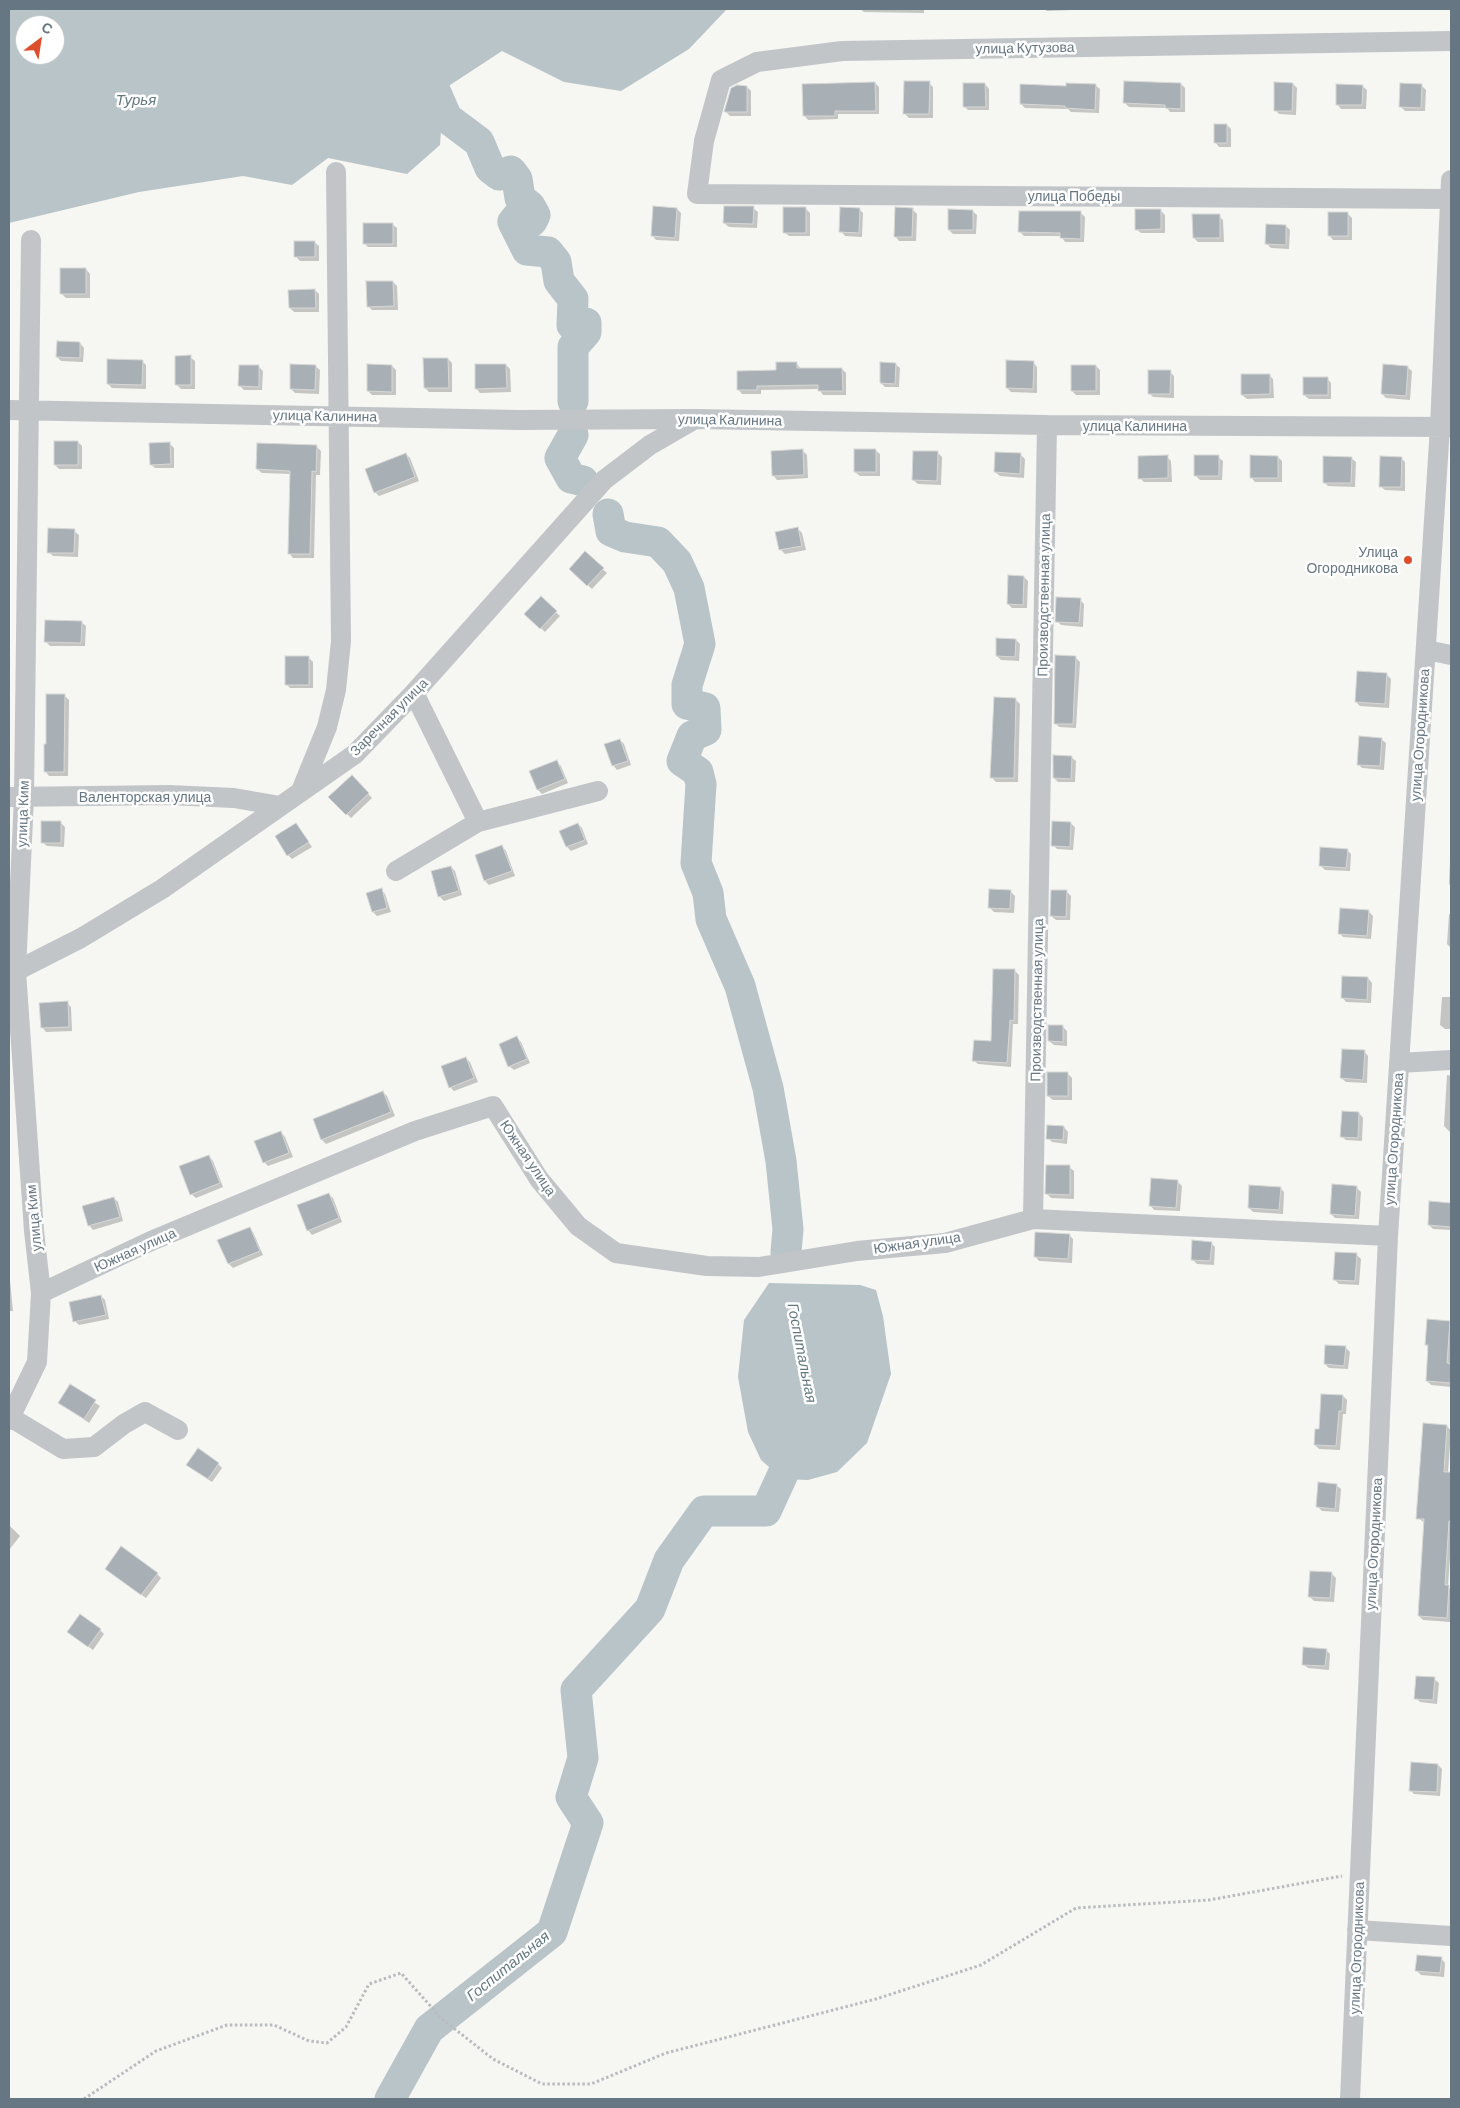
<!DOCTYPE html>
<html>
<head>
<meta charset="utf-8">
<style>
	body { margin:0 }
	#map { position:relative; width:1460px; height:2108px; overflow:hidden; background:#f6f6f3; font-family:Barlow,sans-serif }
	canvas { display:block }
	.frame { position:absolute; inset:0; border:10px solid #667783; pointer-events:none }
	.north { position:absolute; left:15px; top:15px; width:50px; height:50px; box-sizing:border-box; background:#fff; border:1px solid #c2c9cd; border-radius:50%; rotate:31deg; font-size:14px; font-weight:700; line-height:20px; text-align:center; color:#667783 }
	.north::after { content:''; display:block; margin:auto; width:18px; height:22px; background:#dd4f2c; clip-path:polygon(50% 0,100% 100%,50% 72%,0 100%) }
</style>
</head>
<body>
<div id="map">
<canvas width="1460" height="2108"></canvas>
<div class="frame"></div>
<div class="north">С</div>
</div>
<script>
const c = document.querySelector('canvas').getContext('2d');
c.lineJoin = 'round';
function paint(path, color) {
  c.fillStyle = color;
  c.fill(path, 'evenodd');
}
function toPath(rows) {
  const path = new Path2D();
  for (const r of rows) {
    path.moveTo(r[0], r[1]);
    for (let i = 2; i < r.length; i += 2) path.lineTo(r[i], r[i + 1]);
  }
  return path;
}
function trace(path, color, width, dash) {
  c.strokeStyle = color;
  c.lineWidth = width;
  c.lineCap = dash ? 'butt' : 'round';
  c.setLineDash(dash || []);
  c.stroke(path);
}
function drawText(font, color, halo, rows, align = 'center') {
  c.font = font + ' Barlow,sans-serif';
  c.lineWidth = 5;
  c.setLineDash([]);
  c.textBaseline = 'middle';
  c.strokeStyle = halo;
  c.fillStyle = color;
  for (const [text, x, y, turn = 0] of rows) {
    c.save();
    c.translate(x, y);
    c.rotate((+turn || 0) * Math.PI / 180);
    c.textAlign = isNaN(turn) ? turn : align;
    if (halo) c.strokeText(text, 0, 0);
    c.fillText(text, 0, 0);
    c.restore();
  }
}
const water = toPath([
	[9,9,727,9,689,49,621,91,564,82,502,51,444,89,440,145,407,174,328,158,292,185,243,176,139,192,9,223],
	[25,25,55,25,55,55,25,55],
	[769,1283,860,1285,876,1290,883,1316,891,1374,867,1443,837,1472,808,1480,783,1479,761,1460,748,1432,738,1377,744,1320]
]);
const shadow = toPath([
	[860,9,924,9,924,13,864,12],
	[1044,9,1072,9,1073,10,1047,11],
	[875,83,879,87,879,114,838,114,838,119,808,120,804,115],
	[929,83,933,87,933,118,909,118,905,114],
	[985,84,989,89,989,110,968,110,964,106],
	[1181,84,1185,88,1185,112,1170,112,1167,108,1129,107,1125,103],
	[1293,84,1297,88,1296,115,1279,114,1275,110],
	[1095,85,1100,89,1099,113,1071,112,1068,109,1025,108,1021,104,1067,87],
	[1362,86,1367,90,1366,109,1341,109,1337,104],
	[1422,86,1426,90,1425,111,1405,111,1400,106],
	[747,87,751,91,751,116,730,116,726,112],
	[1227,125,1231,129,1231,147,1219,147,1215,142],
	[753,208,758,212,757,228,729,227,724,223],
	[677,209,681,213,679,241,656,240,652,235],
	[806,209,810,213,810,236,789,236,784,232],
	[859,209,863,213,862,237,845,236,841,231],
	[913,210,917,214,916,241,899,241,895,236],
	[1160,210,1165,215,1165,233,1141,233,1136,229],
	[972,211,977,215,976,234,953,234,949,230],
	[1081,213,1085,217,1084,242,1065,242,1061,236,1024,236,1020,232],
	[1348,214,1352,218,1352,240,1333,240,1329,235],
	[1219,216,1223,220,1224,242,1198,242,1194,238],
	[392,224,397,228,397,247,368,247,364,243],
	[1286,226,1290,230,1289,249,1271,248,1267,244],
	[314,242,319,246,319,261,300,261,296,257],
	[86,269,90,274,90,298,66,298,61,293],
	[393,282,397,286,398,310,372,310,368,306],
	[315,290,319,294,319,312,294,312,290,308],
	[80,343,84,348,83,362,61,361,57,357],
	[190,357,195,361,195,389,181,389,176,384],
	[448,359,452,363,452,392,429,392,425,388],
	[142,361,146,365,146,389,112,388,108,384],
	[1033,362,1037,367,1037,393,1011,392,1007,388],
	[797,364,801,369,842,369,846,373,846,395,823,395,819,389,761,390,761,394,742,394,738,389],
	[895,364,900,368,899,387,885,387,881,383],
	[506,365,510,369,511,392,480,393,476,388],
	[258,366,263,371,262,390,244,390,240,386],
	[315,366,320,370,319,394,295,393,291,389],
	[392,366,396,370,396,395,372,395,368,391],
	[1096,366,1100,370,1100,395,1076,395,1072,391],
	[1407,367,1412,371,1410,400,1386,398,1382,394],
	[1170,372,1174,376,1174,398,1153,397,1149,393],
	[1269,375,1273,379,1274,398,1247,399,1242,395],
	[1327,378,1331,383,1331,399,1309,399,1304,395],
	[78,442,82,446,82,469,59,469,55,465],
	[169,443,174,448,174,468,155,468,151,464],
	[317,447,321,451,320,475,316,475,314,558,293,558,289,553,291,474,262,473,257,469],
	[875,450,880,454,880,476,860,476,855,472],
	[803,451,807,455,808,478,777,480,773,475],
	[938,453,942,457,941,485,918,484,913,480],
	[406,454,410,458,419,481,379,496,375,492],
	[1020,454,1025,459,1024,478,1000,476,995,472],
	[1167,457,1171,461,1172,482,1144,482,1140,478],
	[1218,457,1223,461,1222,480,1200,480,1195,475],
	[1278,457,1282,461,1282,482,1255,482,1251,477],
	[1351,458,1356,462,1355,487,1328,486,1324,482],
	[1401,458,1405,462,1405,491,1385,490,1380,486],
	[798,529,802,533,806,550,785,554,781,550],
	[74,531,79,535,78,557,53,556,49,552],
	[585,553,607,573,592,589,570,569],
	[1024,577,1028,581,1027,608,1012,608,1008,604],
	[541,598,560,616,545,632,526,614],
	[1080,600,1084,604,1083,627,1061,625,1057,621],
	[81,622,86,626,85,646,50,646,46,642],
	[1016,640,1020,644,1019,661,1001,660,997,656],
	[1075,657,1080,662,1076,728,1059,727,1055,723],
	[309,658,313,662,313,688,290,688,286,684],
	[1387,675,1391,679,1389,708,1360,706,1356,702],
	[64,695,69,700,68,776,49,776,45,771,48,745],
	[1015,699,1020,704,1018,782,996,782,991,777],
	[1381,739,1386,743,1384,770,1362,768,1358,764],
	[620,740,624,744,631,765,617,770,613,765],
	[1071,757,1076,761,1075,782,1058,782,1054,778],
	[556,762,561,766,568,783,542,794,538,790,531,772],
	[352,776,372,798,351,818,330,797],
	[60,822,65,827,64,847,47,846,42,842],
	[1070,823,1075,827,1073,850,1057,849,1053,845],
	[296,824,312,847,292,859,288,855],
	[578,824,582,828,588,844,571,851,567,847],
	[502,846,506,851,515,876,489,885,485,881],
	[1347,850,1351,854,1350,871,1325,870,1320,865],
	[1450,861,1451,861,1451,886,1449,884],
	[451,867,455,871,462,895,444,901,439,896],
	[381,890,385,894,391,912,377,916,373,912],
	[1066,891,1071,896,1070,920,1056,920,1051,916],
	[1011,892,1015,896,1014,913,994,912,990,908],
	[1368,911,1373,916,1371,939,1343,937,1339,933],
	[1449,914,1451,914,1451,948,1447,944],
	[1015,971,1019,975,1018,1024,1013,1024,1011,1067,978,1064,973,1060,992,1042],
	[1368,978,1372,983,1371,1003,1346,1002,1342,997],
	[1442,997,1451,997,1451,1029,1445,1029,1440,1025],
	[67,1003,71,1007,72,1031,46,1032,42,1027],
	[1063,1027,1067,1031,1067,1046,1054,1045,1049,1041],
	[517,1038,521,1042,530,1063,514,1070,509,1066],
	[1364,1051,1368,1056,1367,1083,1346,1082,1341,1078],
	[466,1058,470,1062,478,1082,454,1091,450,1087],
	[1068,1074,1072,1078,1072,1100,1053,1100,1048,1096],
	[1447,1075,1451,1076,1451,1133,1444,1126],
	[383,1092,387,1096,395,1116,326,1144,322,1140,314,1120],
	[1359,1113,1363,1118,1362,1141,1346,1140,1341,1136],
	[1064,1127,1068,1132,1067,1144,1052,1142,1048,1138],
	[281,1132,285,1137,293,1157,268,1166,264,1162],
	[209,1156,213,1161,223,1187,196,1198,191,1194],
	[1069,1167,1074,1171,1074,1199,1051,1198,1047,1194],
	[1177,1181,1182,1186,1180,1211,1154,1210,1150,1205],
	[1356,1187,1361,1192,1359,1219,1335,1218,1331,1214],
	[1280,1188,1284,1192,1283,1214,1253,1212,1249,1208],
	[328,1194,333,1198,342,1222,312,1235,308,1230],
	[114,1198,118,1202,123,1221,93,1230,89,1225],
	[1430,1202,1451,1204,1451,1230,1433,1229,1429,1225],
	[249,1228,253,1232,263,1255,233,1268,229,1264],
	[1069,1235,1073,1239,1072,1263,1039,1261,1035,1256],
	[1211,1243,1215,1247,1214,1265,1197,1264,1192,1259],
	[1356,1254,1361,1259,1359,1285,1339,1284,1334,1279],
	[9,1270,13,1311,9,1311],
	[101,1296,105,1300,109,1319,79,1325,75,1321],
	[1450,1322,1451,1324,1451,1387,1431,1385,1427,1381,1429,1348,1426,1345],
	[1345,1347,1350,1352,1348,1369,1329,1368,1325,1364],
	[70,1386,100,1406,89,1423,60,1403],
	[1343,1396,1347,1400,1346,1414,1343,1414,1340,1450,1319,1449,1315,1445,1320,1431],
	[1447,1426,1451,1431,1448,1473,1451,1473,1451,1543,1448,1587,1451,1590,1450,1622,1423,1620,1419,1616,1425,1523,1418,1518],
	[218,1464,222,1468,212,1482,192,1469],
	[1336,1485,1341,1489,1339,1512,1322,1511,1318,1507],
	[9,1525,20,1536,9,1550],
	[111,1573,157,1574,161,1578,146,1598],
	[1332,1574,1336,1578,1334,1602,1314,1601,1309,1596],
	[100,1630,104,1634,93,1650,73,1636],
	[1326,1650,1330,1654,1329,1670,1308,1668,1303,1664],
	[1434,1679,1439,1683,1437,1704,1420,1702,1416,1698],
	[1438,1765,1442,1769,1440,1796,1414,1794,1410,1790],
	[1441,1958,1445,1963,1444,1977,1421,1975,1417,1971]
]);
const river = toPath([
	[420,9,411,36,447,118,479,142,490,168,499,175,511,171,517,179,520,198,530,206,535,215,532,221,517,217,513,222,527,250,548,252,556,262,559,281,573,299,572,325,586,323,586,332,573,347,573,401],
	[573,435,560,458,571,478,583,481],
	[608,514,611,531,625,537,658,542,677,562,689,588,700,644,687,685,687,704,705,708,706,730,692,736,682,761,698,772,701,784,696,863,708,893,711,919,740,986,768,1088,781,1161,788,1229,786,1252],
	[390,2099,429,2029,552,1932,588,1823,571,1797,583,1758,576,1690,650,1609,669,1560,704,1511,766,1511,799,1439]
]);
const building = toPath([
	[904,81,930,81,929,114,903,114,904,81],
	[1124,81,1181,83,1181,109,1165,108,1165,105,1123,103,1124,81],
	[875,82,876,111,835,111,835,116,803,116,802,84,875,82],
	[1274,82,1293,83,1292,111,1274,111,1274,82],
	[963,83,985,83,986,107,963,107,963,83],
	[1066,83,1096,84,1095,110,1065,108,1065,106,1020,104,1020,84,1066,86,1066,83],
	[1400,83,1422,84,1421,108,1399,107,1400,83],
	[1336,84,1363,85,1362,105,1336,105,1336,84],
	[737,85,747,86,747,112,724,112,731,88,737,85],
	[1214,124,1227,124,1227,143,1214,143,1214,124],
	[653,206,677,208,675,238,651,236,653,206],
	[724,206,754,206,753,224,723,223,724,206],
	[783,207,806,207,806,233,783,233,783,207],
	[840,207,860,208,859,233,839,232,840,207],
	[895,207,913,208,912,237,894,237,895,207],
	[948,209,973,210,973,230,948,230,948,209],
	[1135,209,1161,209,1161,229,1135,230,1135,209],
	[1019,211,1081,211,1081,239,1060,238,1060,233,1018,232,1019,211],
	[1328,212,1348,212,1348,236,1328,236,1328,212],
	[1192,214,1220,214,1220,238,1193,238,1192,214],
	[363,223,393,223,393,244,363,244,363,223],
	[1266,224,1286,225,1286,245,1265,244,1266,224],
	[294,241,315,241,315,257,294,257,294,241],
	[60,268,86,268,86,294,60,294,60,268],
	[366,281,393,281,394,306,367,307,366,281],
	[315,289,316,308,289,308,288,290,315,289],
	[57,341,80,342,80,358,56,357,57,341],
	[191,355,191,385,175,385,175,356,191,355],
	[423,358,448,358,449,388,424,388,423,358],
	[107,359,143,360,142,385,107,384,107,359],
	[1006,360,1034,361,1033,389,1006,388,1006,360],
	[776,362,797,362,797,368,842,368,843,391,818,391,818,385,757,386,757,390,737,390,737,371,776,370,776,362],
	[880,362,896,363,895,384,880,383,880,362],
	[290,364,316,365,315,390,290,389,290,364],
	[367,364,392,365,392,392,367,391,367,364],
	[475,364,506,364,507,388,475,389,475,364],
	[1383,364,1408,366,1406,396,1381,394,1383,364],
	[239,365,259,365,259,387,238,386,239,365],
	[1071,365,1096,365,1096,391,1071,391,1071,365],
	[1148,370,1171,370,1170,394,1148,394,1148,370],
	[1241,374,1270,374,1270,394,1241,395,1241,374],
	[1303,377,1328,377,1328,395,1303,395,1303,377],
	[54,441,78,441,78,465,54,465,54,441],
	[170,442,171,464,150,465,149,443,170,442],
	[257,443,317,445,316,472,312,471,310,554,288,554,290,471,256,469,257,443],
	[803,449,804,475,772,476,771,451,803,449],
	[854,449,876,449,876,472,854,472,854,449],
	[913,451,938,451,937,481,912,480,913,451],
	[995,452,1021,453,1020,474,994,472,995,452],
	[406,453,415,477,374,493,365,469,406,453],
	[1168,455,1168,478,1138,479,1138,456,1168,455],
	[1194,455,1219,455,1219,476,1194,476,1194,455],
	[1250,455,1278,456,1278,478,1250,478,1250,455],
	[1323,456,1352,457,1351,483,1323,483,1323,456],
	[1380,456,1402,457,1401,487,1379,487,1380,456],
	[798,527,802,546,779,550,775,532,798,527],
	[48,528,75,529,74,553,47,553,48,528],
	[585,551,604,568,587,586,569,569,585,551],
	[1008,575,1024,576,1023,605,1007,604,1008,575],
	[541,596,557,611,540,629,524,614,541,596],
	[1056,597,1081,598,1079,623,1055,622,1056,597],
	[45,620,82,621,81,643,44,642,45,620],
	[996,638,1016,639,1015,657,996,656,996,638],
	[1055,655,1076,656,1073,724,1054,724,1055,655],
	[285,656,309,656,309,685,285,685,285,656],
	[1357,671,1387,673,1385,704,1355,702,1357,671],
	[46,694,65,694,64,772,44,772,44,744,46,744,46,694],
	[994,697,1016,698,1014,778,990,778,994,697],
	[1359,736,1382,738,1380,766,1357,765,1359,736],
	[620,739,628,761,612,766,604,744,620,739],
	[1053,755,1072,756,1071,779,1053,778,1053,755],
	[557,760,565,779,537,790,529,771,557,760],
	[352,775,369,793,346,815,328,797,352,775],
	[41,821,61,821,61,843,41,843,41,821],
	[1052,821,1071,822,1070,847,1051,846,1052,821],
	[296,823,309,842,287,856,275,836,296,823],
	[578,823,585,840,566,847,559,831,578,823],
	[502,845,512,871,484,881,475,855,502,845],
	[1320,847,1348,849,1346,868,1319,866,1320,847],
	[451,866,459,891,438,897,431,871,451,866],
	[382,888,387,908,372,912,366,893,382,888],
	[989,889,1011,890,1010,909,988,908,989,889],
	[1051,890,1067,890,1066,917,1050,916,1051,890],
	[1340,908,1369,910,1367,936,1338,934,1340,908],
	[993,969,1015,969,1014,1021,1010,1020,1007,1063,972,1061,974,1040,991,1041,993,969],
	[1342,976,1368,977,1367,1000,1341,998,1342,976],
	[68,1001,69,1027,41,1028,39,1003,68,1001],
	[1048,1025,1063,1025,1063,1042,1048,1041,1048,1025],
	[517,1036,527,1059,508,1067,499,1044,517,1036],
	[1342,1049,1365,1050,1363,1080,1340,1078,1342,1049],
	[466,1057,474,1078,449,1088,441,1066,466,1057],
	[1047,1072,1068,1072,1068,1096,1047,1096,1047,1072],
	[383,1091,391,1112,321,1140,313,1119,383,1091],
	[1342,1111,1359,1112,1358,1138,1340,1137,1342,1111],
	[1047,1125,1064,1126,1063,1140,1046,1139,1047,1125],
	[281,1131,289,1153,263,1163,254,1141,281,1131],
	[209,1155,220,1183,190,1195,179,1166,209,1155],
	[1046,1165,1070,1165,1070,1195,1045,1194,1046,1165],
	[1151,1178,1178,1180,1176,1208,1149,1206,1151,1178],
	[1332,1184,1357,1186,1355,1216,1330,1214,1332,1184],
	[1249,1185,1281,1187,1279,1210,1248,1208,1249,1185],
	[329,1193,339,1218,307,1231,297,1205,329,1193],
	[114,1197,120,1217,88,1226,82,1206,114,1197],
	[1429,1201,1451,1203,1451,1227,1428,1225,1429,1201],
	[250,1227,260,1251,228,1264,217,1240,250,1227],
	[1035,1232,1070,1234,1068,1259,1034,1257,1035,1232],
	[1192,1240,1212,1242,1210,1261,1191,1260,1192,1240],
	[1335,1252,1357,1253,1355,1281,1333,1280,1335,1252],
	[101,1295,106,1315,73,1322,69,1302,101,1295],
	[1427,1319,1450,1321,1447,1363,1451,1364,1451,1383,1426,1381,1428,1345,1425,1345,1427,1319],
	[1325,1345,1346,1346,1344,1366,1324,1364,1325,1345],
	[70,1384,96,1400,84,1419,58,1403,70,1384],
	[1321,1394,1343,1395,1342,1411,1339,1411,1336,1446,1314,1445,1315,1429,1319,1429,1321,1394],
	[1423,1423,1447,1425,1444,1472,1451,1472,1451,1521,1449,1521,1445,1585,1449,1585,1447,1618,1418,1616,1424,1519,1416,1519,1423,1423],
	[198,1448,219,1463,208,1479,186,1465,198,1448],
	[1318,1482,1337,1484,1335,1509,1316,1507,1318,1482],
	[121,1546,158,1573,141,1595,105,1569,121,1546],
	[1310,1571,1332,1572,1330,1598,1308,1597,1310,1571],
	[80,1614,101,1629,88,1647,67,1632,80,1614],
	[1303,1647,1327,1649,1325,1666,1302,1665,1303,1647],
	[1416,1676,1435,1677,1433,1700,1414,1699,1416,1676],
	[1411,1762,1438,1764,1437,1792,1409,1791,1411,1762],
	[1417,1955,1442,1957,1440,1973,1415,1971,1417,1955]
]);
const path = toPath([
	[84,2099,156,2051,227,2025,274,2025,309,2041,327,2043,346,2027,369,1984,401,1973,442,2019,493,2059,542,2084,591,2084,666,2053,876,1999,981,1965,1076,1908,1209,1900,1342,1876]
]);
const minor = toPath([
	[1450,199,697,194,704,141,721,80,757,62,842,51,1451,41],
	[9,410,519,420,695,419,1047,425,1451,427],
	[1047,425,1033,1219,1388,1236],
	[1426,650,1451,655],
	[414,693,478,822],
	[301,791,327,727,336,690,341,641,336,172],
	[9,797,169,795,234,798,280,806],
	[396,871,478,822,598,791],
	[9,973,16,971,81,938,162,889,355,754,414,693,604,480,650,445,695,419],
	[1399,1063,1451,1060],
	[41,1293,151,1241,415,1131,493,1106,539,1179,578,1226,616,1253,707,1266,759,1267,857,1251,945,1243,1033,1219],
	[10,1417,63,1449,94,1447,124,1424,145,1412,178,1430],
	[9,1420,37,1362,41,1293,34,1231,16,971,24,797,31,240],
	[1357,1930,1451,1936],
	[1350,2099,1388,1236,1440,427,1451,180]
]);
const markers = [
	[1408,560,5,"#dd4f2c"]
];
const streetNames = [
	["улица Кутузова",1025,48,-1],
	["улица Победы",1074,196],
	["улица Калинина",325,416,1],
	["улица Калинина",730,420,1],
	["улица Калинина",1135,426],
	["Производственная улица",1044,595,-89],
	["Заречная улица",389,717,-45],
	["улица Огородникова",1420,735,-86],
	["Валенторская улица",145,797],
	["улица Ким",23,814,-88],
	["Производственная улица",1037,1000,-89],
	["улица Огородникова",1394,1139,-86],
	["Южная улица",528,1158,56],
	["улица Ким",34,1218,-95],
	["Южная улица",917,1243,-8],
	["Южная улица",135,1250,-24],
	["улица Огородникова",1374,1544,-87],
	["улица Огородникова",1357,1948,-88]
];
const poiNames = [
	["Улица",1398,552],
	["Огородникова",1398,568]
];
const waterNames = [
	["Турья",136,100],
	["Госпитальная",802,1353,79],
	["Госпитальная",508,1966,-39]
];
paint(water, '#b8c4c7');
paint(shadow, '#0003');
trace(river, '#b8c4c7', 31);
paint(building, '#a8b0b5');
trace(building, '#d7d7d5', 1);
trace(path, '#b9bcbe', 3, [2.5, 2.5]);
trace(minor, '#c1c5c8', 20);
for (const [x, y, r, color] of markers) {
  const dot = new Path2D();
  dot.arc(x, y, r, 0, 2 * Math.PI);
  c.fillStyle = color;
  c.fill(dot);
  trace(dot, '#fff', 2);
}
drawText('14px', '#667783', '#fff', streetNames);
drawText('14px', '#667783', '#fff', poiNames, 'right');
drawText('italic 15px', '#62787f', '#fff', waterNames);
</script>
</body>
</html>
